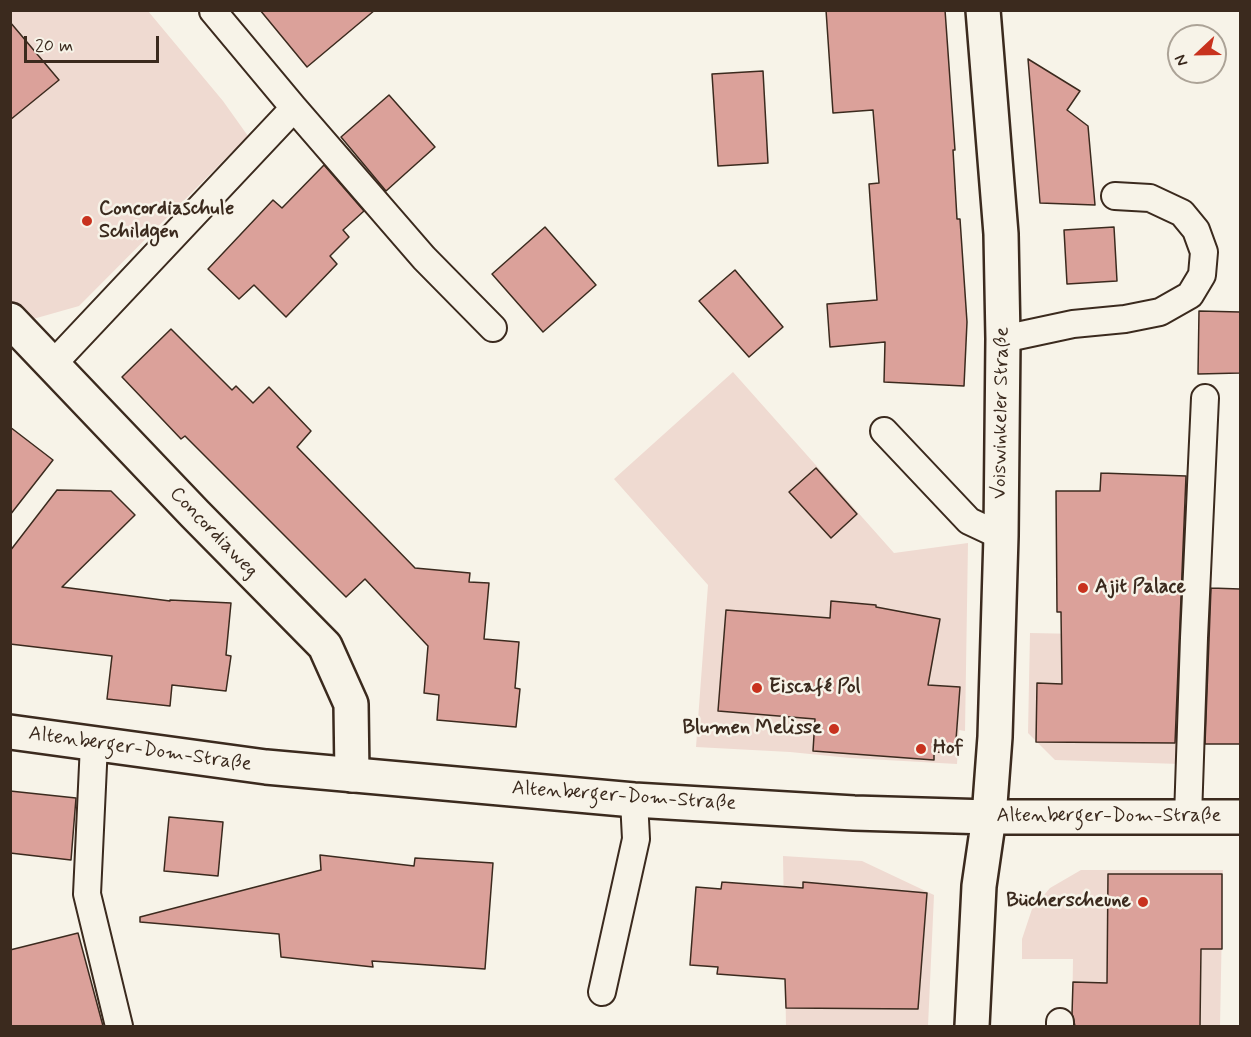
<!DOCTYPE html>
<html>
<head>
<meta charset="utf-8">
<style>
	body { margin:0 }
	#map { position:relative; width:1251px; height:1037px; overflow:hidden; background:#f7f3e8; font-family:Mynerve,sans-serif }
	canvas { display:block }
	.frame { position:absolute; inset:0; border:12px solid #3b2a1e; pointer-events:none }
	.north { position:absolute; left:1167px; top:24px; width:60px; height:60px; box-sizing:border-box; background:#f7f3e8; border:2px solid #aca397; border-radius:50%; rotate:248deg; font-size:16px; font-weight:700; line-height:24px; text-align:center; color:#3b2a1e }
	.north::after { content:''; display:block; margin:auto; width:21px; height:27px; background:#c8321e; clip-path:polygon(50% 0,100% 100%,50% 72%,0 100%) }
	.scale { position:absolute; left:24px; top:36px; width:135px; height:27px; box-sizing:border-box; border:3px solid #3b2a1e; border-top:0; padding-left:8px; font-size:18px; line-height:21px; white-space:nowrap; color:#3b2a1e; -webkit-text-stroke:4px #f7f3e8; paint-order:stroke }
</style>
</head>
<body>
<div id="map">
<canvas width="1251" height="1037"></canvas>
<div class="frame"></div>
<div class="north">N</div>
<div class="scale">20 m</div>
</div>
<script>
const c = document.querySelector('canvas').getContext('2d');
c.lineJoin = 'round';
function paint(path, color) {
  c.fillStyle = color;
  c.fill(path, 'evenodd');
}
function toPath(rows) {
  const path = new Path2D();
  for (const r of rows) {
    path.moveTo(r[0], r[1]);
    for (let i = 2; i < r.length; i += 2) path.lineTo(r[i], r[i + 1]);
  }
  return path;
}
function trace(path, color, width, dash) {
  c.strokeStyle = color;
  c.lineWidth = width;
  c.lineCap = dash ? 'butt' : 'round';
  c.setLineDash(dash || []);
  c.stroke(path);
}
function drawText(font, color, halo, rows, align = 'center') {
  c.font = font + ' Mynerve,sans-serif';
  c.lineWidth = 5;
  c.setLineDash([]);
  c.textBaseline = 'middle';
  c.strokeStyle = halo;
  c.fillStyle = color;
  for (const [text, x, y, turn = 0] of rows) {
    c.save();
    c.translate(x, y);
    c.rotate((+turn || 0) * Math.PI / 180);
    c.textAlign = isNaN(turn) ? turn : align;
    if (halo) c.strokeText(text, 0, 0);
    c.fillText(text, 0, 0);
    c.restore();
  }
}
const built = toPath([
	[10,11,148,11,223,101,248,136,79,306,19,323,10,312],
	[733,372,894,553,968,543,965,731,959,730,957,764,850,758,790,752,696,747,708,585,614,479],
	[1030,633,1184,636,1180,764,1055,760,1028,733],
	[783,856,862,861,934,895,928,1026,786,1026],
	[1081,870,1223,870,1220,1026,1072,1026,1073,959,1022,959,1022,939,1032,909,1050,888]
]);
const building = toPath([
	[260,10,375,10,307,67,260,10],
	[826,10,945,10,955,150,953,150,957,219,960,219,967,322,964,386,884,382,885,342,830,347,827,304,877,300,869,184,879,183,873,110,833,113,826,10],
	[10,22,59,80,10,120,10,22],
	[1028,59,1080,91,1067,110,1088,126,1095,205,1040,203,1028,59],
	[763,71,768,163,718,166,712,74,763,71],
	[389,95,435,147,386,191,341,137,389,95],
	[324,165,364,211,343,230,349,237,330,256,337,264,286,317,254,285,239,299,208,269,273,200,282,208,324,165],
	[545,227,596,285,543,332,492,274,545,227],
	[1114,227,1117,281,1067,284,1064,230,1114,227],
	[735,270,783,327,749,357,699,301,735,270],
	[1199,311,1240,312,1240,373,1198,374,1199,311],
	[171,329,232,390,236,386,253,403,269,387,311,431,297,447,415,568,470,573,469,582,489,583,484,639,519,642,515,688,520,689,516,727,437,720,439,695,424,693,428,646,365,579,346,597,185,436,181,439,122,377,171,329],
	[10,427,53,460,10,515,10,427],
	[816,468,857,514,831,538,789,492,816,468],
	[1101,473,1186,476,1175,743,1036,742,1037,683,1062,684,1061,612,1057,612,1056,491,1100,491,1101,473],
	[57,490,111,491,135,515,62,587,170,601,170,600,231,603,226,655,231,656,226,691,172,685,170,706,107,699,112,656,10,644,10,551,57,490],
	[1211,588,1240,589,1240,744,1205,744,1211,588],
	[831,601,876,605,876,607,940,619,928,685,960,687,955,753,934,752,934,760,813,751,815,719,718,711,726,610,830,618,831,601],
	[10,791,76,798,71,860,10,853,10,791],
	[169,817,223,822,218,876,164,871,169,817],
	[320,855,414,866,415,858,493,863,485,969,372,961,373,967,281,957,279,934,140,922,140,917,321,870,320,855],
	[1108,874,1222,874,1222,949,1201,949,1200,1026,1075,1026,1072,1014,1073,982,1107,983,1108,874],
	[722,882,803,888,803,882,927,893,918,1009,786,1008,785,979,717,974,718,967,690,965,696,887,721,889,722,882],
	[78,933,103,1026,10,1026,10,950,78,933]
]);
const service = toPath([
	[294,108,424,258,493,328],
	[1003,339,1073,324,1125,319,1160,312,1190,295,1202,275,1204,252,1196,230,1182,213,1150,198,1115,196],
	[53,364,294,108,213,11],
	[884,431,969,521,1001,536],
	[94,744,87,894,119,1026],
	[1188,817,1194,638,1205,398],
	[602,992,636,839,634,800],
	[1060,1026,1060,1022]
]);
const minor = toPath([
	[983,10,1001,234,1003,339,1001,536,995,737,989,817],
	[10,320,195,514,325,646,351,704,352,775]
]);
const secondary = toPath([
	[10,732,266,767,634,800,854,813,989,817,1240,817],
	[972,1026,979,886,989,817]
]);
const markers = [
	[87,221,6,"#c8321e"],
	[1083,588,6,"#c8321e"],
	[757,688,6,"#c8321e"],
	[834,729,6,"#c8321e"],
	[921,749,6,"#c8321e"],
	[1143,902,6,"#c8321e"]
];
const poiNames = [
	["Concordiaschule",99,210],
	["Schildgen",99,233],
	["Ajit Palace",1095,588],
	["Eiscafé Pol",769,688],
	["Blumen Melisse",822,729,"right"],
	["Hof",933,749],
	["Bücherscheune",1131,902,"right"]
];
const streetNames = [
	["Voiswinkeler Straße",1002,413,-89],
	["Concordiaweg",213,533,46],
	["Altenberger-Dom-Straße",140,750,8],
	["Altenberger-Dom-Straße",624,797,4],
	["Altenberger-Dom-Straße",1109,817]
];
paint(built, '#efdad1');
paint(building, '#dba19a');
trace(building, '#3b2a1e', 1.5);
trace(service, '#3b2a1e', 30);
trace(minor, '#3b2a1e', 38);
trace(secondary, '#3b2a1e', 38);
trace(service, '#f7f3e8', 26);
trace(minor, '#f7f3e8', 33);
trace(secondary, '#f7f3e8', 33);
for (const [x, y, r, color] of markers) {
  const dot = new Path2D();
  dot.arc(x, y, r, 0, 2 * Math.PI);
  c.fillStyle = color;
  c.fill(dot);
  trace(dot, '#f7f3e8', 2);
}
drawText('bold 20px', '#3b2a1e', '#f7f3e8', poiNames, 'left');
drawText('20px', '#3b2a1e', '#f7f3e8', streetNames);
</script>
</body>
</html>
